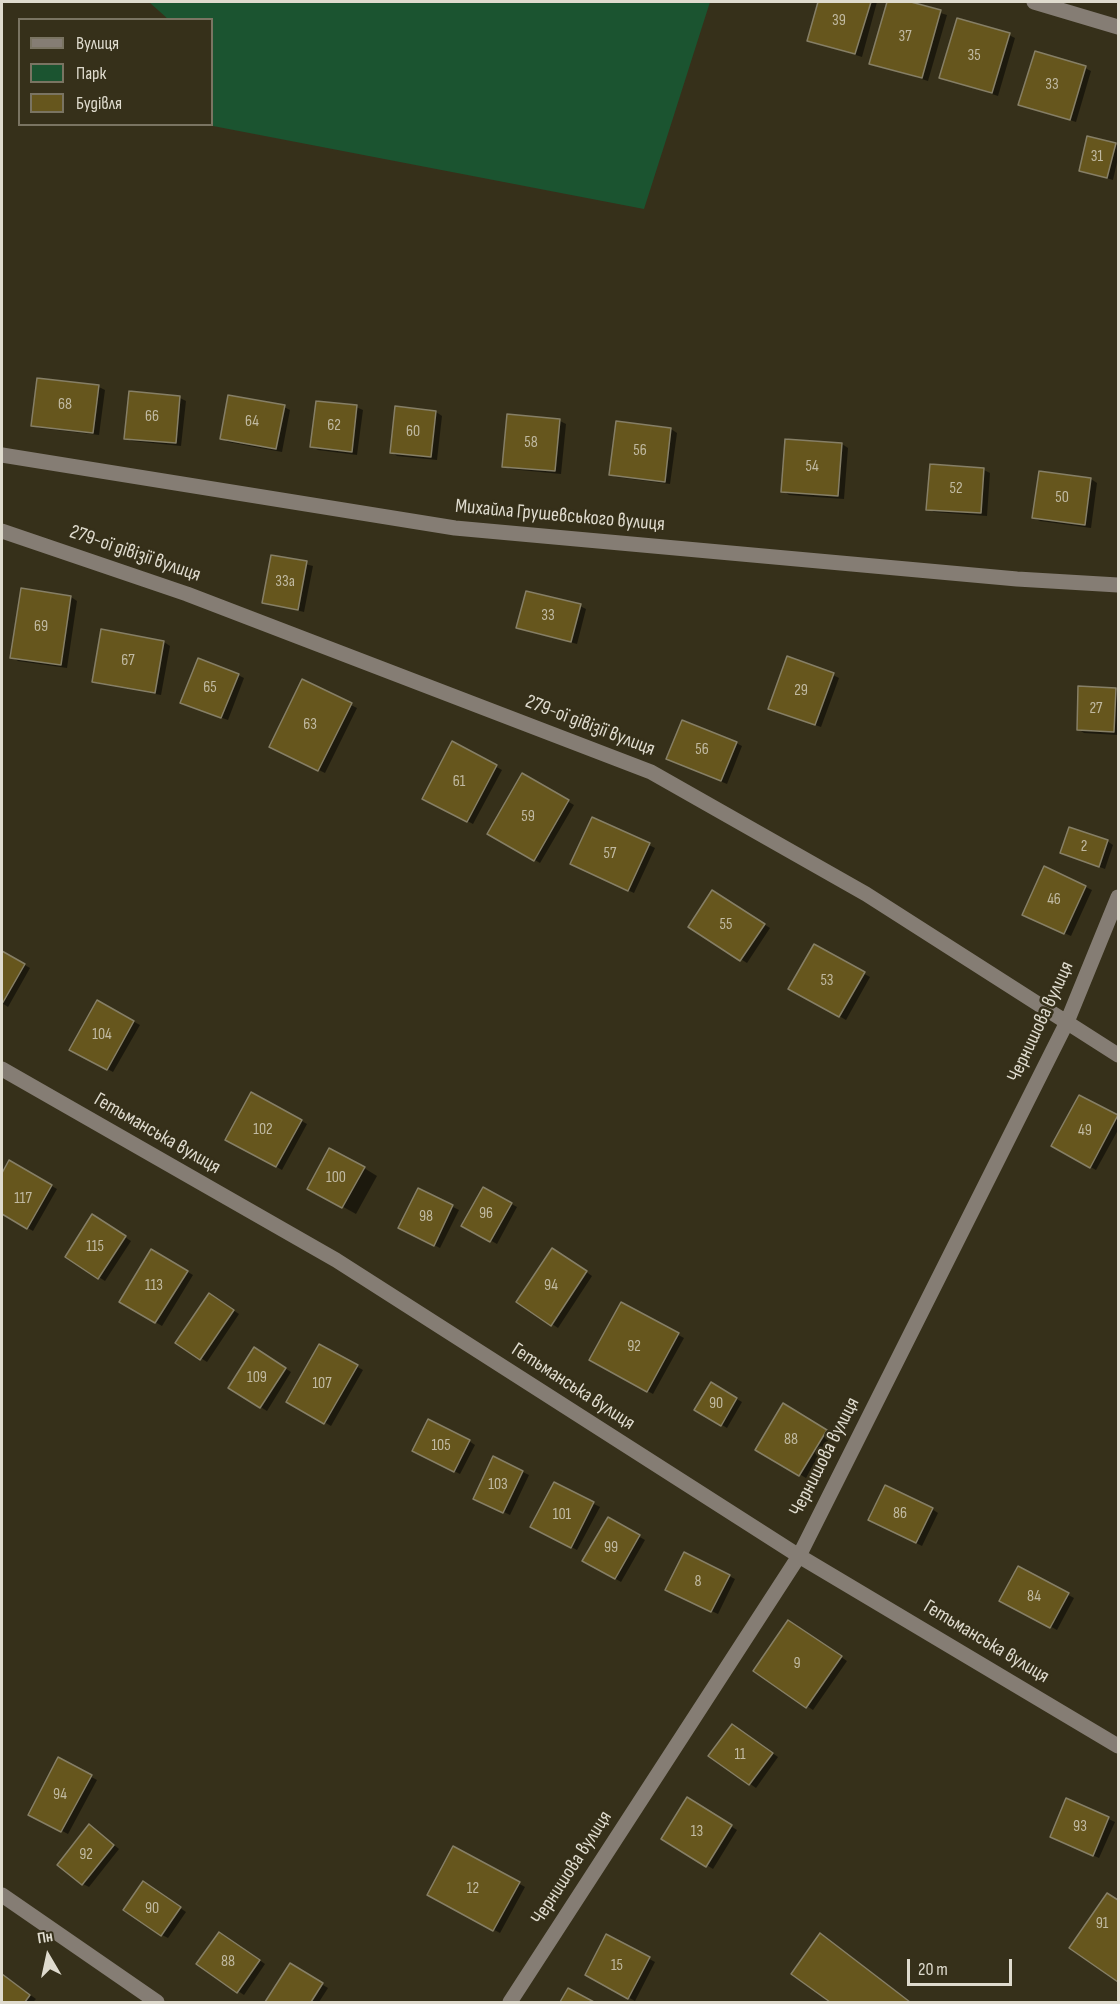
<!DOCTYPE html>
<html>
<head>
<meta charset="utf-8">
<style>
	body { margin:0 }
	#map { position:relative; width:1120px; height:2004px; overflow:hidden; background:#36301a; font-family:"Sofia Sans Condensed",sans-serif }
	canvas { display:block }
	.frame { position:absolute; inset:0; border:3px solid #dfdbce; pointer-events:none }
	.legend { position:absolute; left:18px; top:18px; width:195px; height:108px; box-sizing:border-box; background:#36301a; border:2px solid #7a7462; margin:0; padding:8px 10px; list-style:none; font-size:18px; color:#dfdbce }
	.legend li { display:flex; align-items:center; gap:12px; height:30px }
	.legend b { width:30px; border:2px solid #7a7462 }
	.north { position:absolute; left:18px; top:1926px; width:60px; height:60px; -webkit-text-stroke:4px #36301a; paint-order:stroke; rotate:351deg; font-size:16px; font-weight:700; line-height:24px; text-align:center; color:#dfdbce }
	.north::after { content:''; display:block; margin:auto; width:21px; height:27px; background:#dfdbce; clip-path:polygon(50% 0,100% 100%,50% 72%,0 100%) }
	.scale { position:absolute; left:907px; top:1959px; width:105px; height:27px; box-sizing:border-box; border:3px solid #dfdbce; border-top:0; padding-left:8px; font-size:18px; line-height:21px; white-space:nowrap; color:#dfdbce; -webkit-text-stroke:4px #36301a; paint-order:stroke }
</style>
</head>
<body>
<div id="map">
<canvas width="1120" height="2004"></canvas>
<div class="frame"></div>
<ul class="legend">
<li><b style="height:8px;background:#857d74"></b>Вулиця</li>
<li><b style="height:16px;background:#1b5430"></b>Парк</li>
<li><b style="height:16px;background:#66561d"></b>Будівля</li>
</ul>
<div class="north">Пн</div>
<div class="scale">20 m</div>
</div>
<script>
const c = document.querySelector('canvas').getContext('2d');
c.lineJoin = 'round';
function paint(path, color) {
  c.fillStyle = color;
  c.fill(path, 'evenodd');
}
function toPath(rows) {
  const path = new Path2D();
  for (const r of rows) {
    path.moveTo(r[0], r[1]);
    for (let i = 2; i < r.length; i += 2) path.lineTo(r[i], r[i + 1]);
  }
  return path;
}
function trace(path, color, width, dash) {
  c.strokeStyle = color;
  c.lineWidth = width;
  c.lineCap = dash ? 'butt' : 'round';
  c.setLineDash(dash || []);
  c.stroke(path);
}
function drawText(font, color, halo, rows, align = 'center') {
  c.font = font + ' "Sofia Sans Condensed",sans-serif';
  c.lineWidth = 5;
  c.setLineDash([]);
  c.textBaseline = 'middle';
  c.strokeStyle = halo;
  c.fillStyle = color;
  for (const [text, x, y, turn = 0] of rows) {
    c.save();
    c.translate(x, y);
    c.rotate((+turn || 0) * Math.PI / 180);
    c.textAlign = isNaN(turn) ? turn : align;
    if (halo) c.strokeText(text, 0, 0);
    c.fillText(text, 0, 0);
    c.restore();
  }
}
const green = toPath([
	[149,2,710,2,644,209,213,126,212,20,168,19]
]);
const shadow = toPath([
	[819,2,877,2,862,57,808,40],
	[888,2,905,2,947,15,928,81,871,63],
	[1009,35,1015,38,998,96,940,77],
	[1085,68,1091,71,1076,122,1020,104],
	[1115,144,1118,146,1118,158,1113,180,1080,170],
	[38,380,99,387,105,390,99,435,39,428,33,425],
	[180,398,186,401,181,446,132,441,125,438],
	[284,407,290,410,282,452,228,442,222,438],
	[356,407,363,410,357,455,318,450,312,447],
	[436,412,442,416,437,460,397,456,391,452],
	[560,421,566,424,561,474,510,469,504,466],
	[671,429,677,433,670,484,616,477,610,474],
	[842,444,848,448,844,499,789,495,783,491],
	[931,465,984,470,990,473,987,516,934,512,928,509],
	[1091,479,1097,483,1091,528,1040,521,1034,518],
	[272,556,313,566,304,612,264,602],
	[71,597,77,601,67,668,18,661,12,657],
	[580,606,586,609,577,644,518,628],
	[102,631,164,642,170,646,161,695,99,684,93,681],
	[238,675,244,678,228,720,188,706],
	[833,675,839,678,821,727,776,712],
	[1115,689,1118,691,1118,735,1084,733,1078,729],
	[351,705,357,708,325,773,277,750],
	[453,743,502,770,473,824,424,798],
	[736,743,742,746,727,784,674,762],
	[523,775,574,805,540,863,489,833],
	[1107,841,1113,845,1105,869,1062,853],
	[649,845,655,848,634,893,577,867],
	[1045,868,1092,890,1071,936,1030,918],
	[718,895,770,928,747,963,690,927],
	[814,946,870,977,846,1020,790,988],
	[2,952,30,968,8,1007,2,1003],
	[97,1002,140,1025,113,1072,71,1049],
	[252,1094,307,1124,282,1170,227,1139],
	[1080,1097,1118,1117,1118,1130,1096,1170,1053,1146],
	[10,1162,57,1189,33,1231,2,1213,2,1176],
	[364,1168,377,1176,356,1214,320,1194],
	[484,1189,517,1207,497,1244,463,1225],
	[419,1190,459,1210,440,1248,406,1231],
	[93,1216,131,1241,105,1281,67,1257],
	[152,1251,193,1275,162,1326,121,1302],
	[559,1253,592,1276,558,1328,552,1324],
	[216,1299,239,1314,207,1362,177,1343],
	[621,1304,684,1338,653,1394,591,1360],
	[320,1346,363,1370,331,1426,288,1401],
	[260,1352,291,1372,267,1411,230,1388],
	[711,1384,742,1402,727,1428,696,1409],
	[783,1405,832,1434,806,1478,757,1449],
	[469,1441,475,1445,460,1474,420,1454],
	[494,1458,529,1475,510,1515,481,1501],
	[554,1484,600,1507,577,1550,538,1530],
	[932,1509,938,1513,922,1546,876,1523],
	[608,1519,645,1540,621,1582,584,1560],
	[1018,1568,1074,1598,1057,1630,1001,1600],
	[729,1576,735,1579,718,1614,673,1593],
	[794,1625,847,1661,813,1710,755,1671],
	[738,1729,778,1757,756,1788,710,1756],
	[59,1759,97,1780,68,1834,30,1814],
	[688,1799,737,1830,713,1869,663,1838],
	[1067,1800,1115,1822,1099,1858,1058,1840],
	[95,1830,119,1849,89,1887,83,1884],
	[454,1848,525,1887,500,1933,429,1895],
	[150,1887,186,1912,168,1938,162,1935],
	[1107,1895,1118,1902,1118,1980,1071,1947],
	[607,1936,655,1962,635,2001,587,1975],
	[226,1937,265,1964,244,1995,238,1991],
	[826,1939,909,2002,832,2002,793,1974],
	[290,1965,328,1988,319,2002,267,2002],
	[2,1975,36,1999,33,2002,2,2002]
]);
const building = toPath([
	[818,2,871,2,855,54,807,41,818,2],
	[887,2,911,2,941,10,922,78,869,64,887,2],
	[957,18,1010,33,992,93,939,78,957,18],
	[1035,51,1086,66,1070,120,1018,105,1035,51],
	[1087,136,1116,143,1107,178,1079,171,1087,136],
	[37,378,99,385,93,433,31,426,37,378],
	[129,391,180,396,176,443,124,439,129,391],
	[228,395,285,405,276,449,220,439,228,395],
	[316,401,357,405,352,452,310,447,316,401],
	[395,406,436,411,431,457,390,453,395,406],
	[507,414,560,419,555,471,502,467,507,414],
	[616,421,671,428,665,482,609,475,616,421],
	[785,439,842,443,838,496,781,492,785,439],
	[930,464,984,468,981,513,926,510,930,464],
	[1039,471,1091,478,1085,525,1032,518,1039,471],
	[271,555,307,561,298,610,262,603,271,555],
	[21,588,71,596,61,665,10,658,21,588],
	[526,591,581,604,571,642,516,628,526,591],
	[101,629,164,641,155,693,92,682,101,629],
	[787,656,834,673,815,725,768,709,787,656],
	[198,658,239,674,221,718,180,703,198,658],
	[302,679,352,703,318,771,269,747,302,679],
	[1078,686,1116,688,1114,732,1077,730,1078,686],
	[682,720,737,742,721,781,666,759,682,720],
	[452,741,497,765,467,822,422,799,452,741],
	[522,773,569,800,534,861,487,834,522,773],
	[592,817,650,843,628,891,570,864,592,817],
	[1069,827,1108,840,1099,867,1060,853,1069,827],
	[1044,866,1086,886,1064,934,1022,915,1044,866],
	[712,890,765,924,740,961,688,927,712,890],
	[814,944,865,972,839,1017,788,989,814,944],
	[2,951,25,964,2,1004,2,951],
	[97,1000,134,1021,107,1070,69,1050,97,1000],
	[251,1092,302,1120,276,1167,225,1140,251,1092],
	[1079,1095,1118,1115,1090,1168,1051,1146,1079,1095],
	[329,1148,365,1167,342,1208,307,1189,329,1148],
	[9,1160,52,1185,27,1229,2,1214,2,1173,9,1160],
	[483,1187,512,1203,490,1242,461,1226,483,1187],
	[418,1188,453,1205,434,1246,398,1228,418,1188],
	[92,1214,126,1236,98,1279,65,1257,92,1214],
	[552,1248,587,1271,551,1326,516,1302,552,1248],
	[151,1249,188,1271,155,1323,119,1302,151,1249],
	[209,1293,234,1310,200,1360,175,1343,209,1293],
	[621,1302,679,1333,647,1392,589,1360,621,1302],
	[319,1344,358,1365,324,1424,286,1402,319,1344],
	[254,1347,286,1368,260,1408,228,1388,254,1347],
	[711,1382,737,1398,721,1426,694,1410,711,1382],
	[783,1403,827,1430,799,1476,755,1450,783,1403],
	[428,1419,470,1440,454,1472,412,1451,428,1419],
	[493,1456,523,1471,503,1513,473,1499,493,1456],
	[554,1482,594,1502,571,1548,530,1527,554,1482],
	[885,1485,933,1508,916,1543,868,1520,885,1485],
	[608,1517,640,1535,615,1579,582,1561,608,1517],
	[684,1552,730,1575,711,1612,665,1590,684,1552],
	[1018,1566,1069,1593,1050,1628,999,1601,1018,1566],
	[788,1620,842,1656,806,1708,753,1671,788,1620],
	[732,1724,773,1753,749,1785,708,1756,732,1724],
	[58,1757,92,1775,61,1832,28,1815,58,1757],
	[687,1797,732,1825,706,1867,661,1839,687,1797],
	[1066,1798,1109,1817,1093,1856,1050,1837,1066,1798],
	[89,1824,114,1845,82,1885,57,1865,89,1824],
	[453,1846,520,1882,493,1931,427,1895,453,1846],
	[143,1881,181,1907,161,1936,123,1910,143,1881],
	[1107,1893,1118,1900,1118,1982,1069,1948,1107,1893],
	[219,1932,260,1960,237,1993,196,1964,219,1932],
	[820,1933,910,2002,830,2002,791,1974,820,1933],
	[606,1934,650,1957,628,1999,585,1975,606,1934],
	[290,1963,323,1983,311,2002,265,2002,290,1963],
	[2,1974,30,1995,25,2002,2,2002,2,1974],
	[568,1988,594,2002,560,2002,568,1988]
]);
const minor = toPath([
	[1034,2,1118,27],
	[2,455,455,528,1017,579,1118,585],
	[2,531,187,594,651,772,866,894,1118,1055],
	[2,1069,336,1260,799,1556,1118,1746],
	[2,1895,157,2002],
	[510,2002,799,1556,1067,1022,1118,897]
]);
const numberNames = [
	["39",839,21],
	["37",905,37],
	["35",974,56],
	["33",1052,85],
	["31",1097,157],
	["68",65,405],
	["66",152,417],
	["64",252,422],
	["62",334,426],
	["60",413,432],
	["58",531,443],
	["56",640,451],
	["54",812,467],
	["52",956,489],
	["50",1062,498],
	["33а",285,582],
	["33",548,616],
	["69",41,627],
	["67",128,661],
	["65",210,688],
	["29",801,691],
	["27",1096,709],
	["63",310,725],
	["56",702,750],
	["61",459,782],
	["59",528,817],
	["2",1084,847],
	["57",610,854],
	["46",1054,900],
	["55",726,925],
	["53",827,981],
	["104",102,1035],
	["102",263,1130],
	["49",1085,1131],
	["100",336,1178],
	["117",23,1199],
	["96",486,1214],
	["98",426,1217],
	["115",95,1247],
	["113",154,1286],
	["94",551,1286],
	["92",634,1347],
	["109",257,1378],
	["107",322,1384],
	["90",716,1404],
	["88",791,1440],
	["105",441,1446],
	["103",498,1485],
	["86",900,1514],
	["101",562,1515],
	["99",611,1548],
	["8",698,1582],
	["84",1034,1597],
	["9",797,1664],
	["11",740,1755],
	["94",60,1795],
	["93",1080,1827],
	["13",697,1832],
	["92",86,1855],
	["12",473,1889],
	["90",152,1909],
	["91",1102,1924],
	["88",228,1962],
	["15",617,1966]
];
const streetNames = [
	["Михайла Грушевського вулиця",560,516,5],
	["279-ої дівізії вулиця",135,554,19],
	["279-ої дівізії вулиця",590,726,21],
	["Чернишова вулиця",1041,1022,-65],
	["Гетьманська вулиця",157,1134,30],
	["Гетьманська вулиця",573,1387,33],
	["Чернишова вулиця",825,1457,-63],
	["Гетьманська вулиця",986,1642,31],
	["Чернишова вулиця",572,1868,-57]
];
paint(green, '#1b5430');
paint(shadow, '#0007');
paint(building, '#66561d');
trace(building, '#867f66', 1.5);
trace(minor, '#857d74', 15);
drawText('16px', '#c1baa2', null, numberNames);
drawText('20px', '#dfdbce', '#36301a', streetNames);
</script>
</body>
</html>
